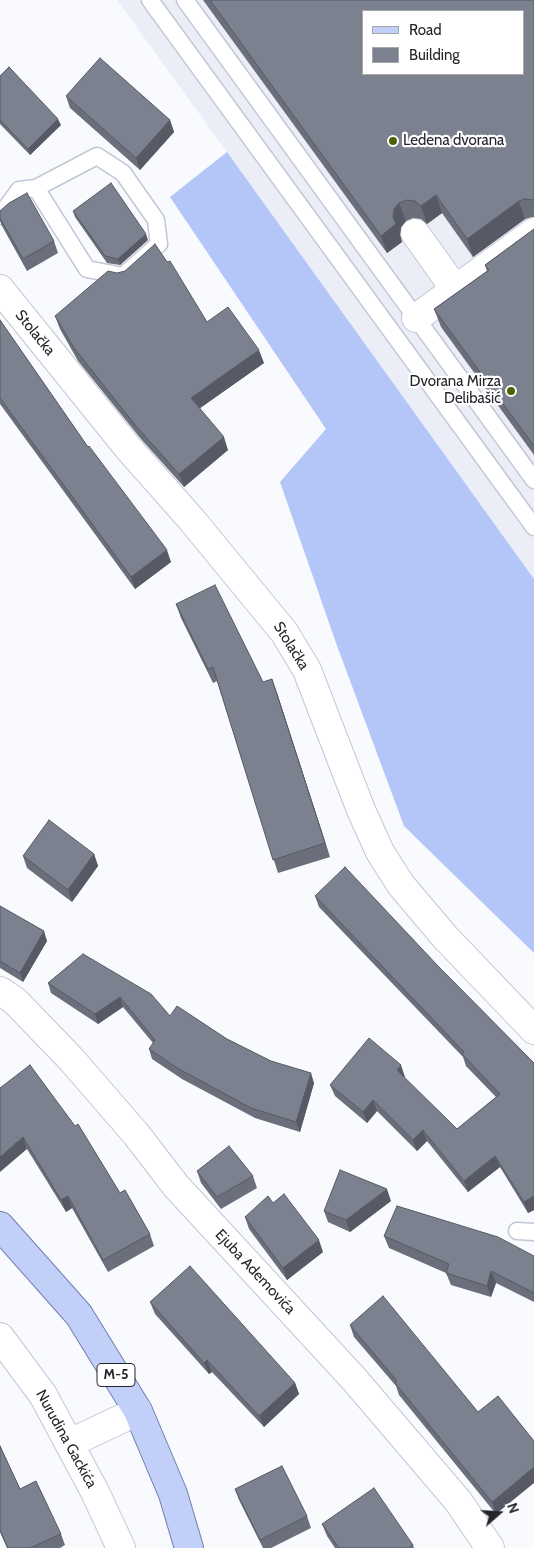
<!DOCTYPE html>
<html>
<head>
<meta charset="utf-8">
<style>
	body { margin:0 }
	#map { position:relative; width:534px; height:1548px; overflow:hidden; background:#f9fafd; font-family:Cabin,sans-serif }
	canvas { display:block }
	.legend { position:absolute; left:362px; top:10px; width:162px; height:65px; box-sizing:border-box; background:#fff; border:1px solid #a7a8aa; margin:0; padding:6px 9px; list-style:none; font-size:15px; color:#24252b }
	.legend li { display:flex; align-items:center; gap:10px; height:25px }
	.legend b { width:25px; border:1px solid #a7a8aa }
	.north { position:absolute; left:474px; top:1488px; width:50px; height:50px; -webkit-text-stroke:4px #fff; paint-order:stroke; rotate:71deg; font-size:14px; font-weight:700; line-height:20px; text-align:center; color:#24252b }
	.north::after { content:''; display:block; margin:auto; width:18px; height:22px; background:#24252b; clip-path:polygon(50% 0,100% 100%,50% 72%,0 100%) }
</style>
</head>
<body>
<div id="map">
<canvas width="534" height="1548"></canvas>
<ul class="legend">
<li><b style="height:6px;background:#c2cff8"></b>Road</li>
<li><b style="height:14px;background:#7c818f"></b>Building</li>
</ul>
<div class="north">N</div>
</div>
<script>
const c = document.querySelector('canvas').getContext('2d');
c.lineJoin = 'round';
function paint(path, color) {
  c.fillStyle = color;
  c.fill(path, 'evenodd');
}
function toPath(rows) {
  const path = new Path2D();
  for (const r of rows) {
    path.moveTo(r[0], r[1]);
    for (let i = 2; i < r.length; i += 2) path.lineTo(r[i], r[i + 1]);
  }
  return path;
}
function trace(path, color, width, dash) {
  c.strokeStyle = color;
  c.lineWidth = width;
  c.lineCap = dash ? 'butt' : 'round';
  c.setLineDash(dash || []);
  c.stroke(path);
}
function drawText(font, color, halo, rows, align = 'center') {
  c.font = font + ' Cabin,sans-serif';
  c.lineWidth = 4.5;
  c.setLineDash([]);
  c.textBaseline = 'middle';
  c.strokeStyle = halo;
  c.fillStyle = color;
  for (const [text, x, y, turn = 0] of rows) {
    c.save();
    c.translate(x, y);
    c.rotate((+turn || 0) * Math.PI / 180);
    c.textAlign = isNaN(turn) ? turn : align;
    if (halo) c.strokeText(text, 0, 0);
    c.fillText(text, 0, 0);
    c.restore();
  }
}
const built = toPath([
	[117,0,534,0,534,579,227,152],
	[363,11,523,11,523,74,363,74]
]);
const forest = toPath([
	[227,152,534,579,534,953,404,826,336,643,280,482,326,429,170,197]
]);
const lane = toPath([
	[150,0,534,527],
	[185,0,534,480],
	[0,216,19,190,36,188,97,156,123,173,156,220,159,244,123,276,87,269,36,188],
	[517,1231,534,1232]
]);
const street = toPath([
	[415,233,455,289],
	[0,289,129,449,191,519,284,632,307,670,361,810,380,852,401,885,445,937,534,1030],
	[416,318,534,232],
	[0,991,15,1001,71,1059,136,1134,176,1186,354,1379,458,1501,490,1548],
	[0,1337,43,1395,95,1492,121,1548],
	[70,1443,138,1411]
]);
const primary = toPath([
	[0,1226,79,1315,138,1411,173,1494,189,1548]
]);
const wall = toPath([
	[203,0,534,0,534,217,532,217,525,219,473,257,442,213,427,224,421,219,413,218,406,221,401,227,400,235,402,242,387,253],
	[0,76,61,125,30,155,0,124],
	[66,96,170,120,174,132,140,170,70,108],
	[0,211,54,241,58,253,27,271,2,226,0,221],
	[73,211,148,240,120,265,107,263,75,217],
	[534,229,534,455,441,327,434,309,487,271,485,265],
	[55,316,207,322,264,363,200,408,228,450,184,487,141,439,78,361,60,329],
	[0,320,88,447,171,562,135,589,0,404],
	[176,604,263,682,277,693,330,857,278,873,217,681,213,683,181,618],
	[94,854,98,866,72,902,27,868,23,856],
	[315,896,439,967,534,1063,534,1210,528,1213,500,1167,468,1192,427,1141,417,1151,377,1111,367,1123,335,1096,330,1085,405,1077,404,1078,457,1129,496,1097,466,1066,463,1057,319,907],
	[0,906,47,941,23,982,0,968],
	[83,954,170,1016,227,1039,314,1083,300,1132,255,1118,182,1079,152,1059,149,1049,153,1043,123,1007,98,1024,51,993,48,983],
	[0,1088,120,1193,150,1234,154,1246,108,1272,72,1208,66,1212,27,1149],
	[197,1171,253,1176,257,1188,221,1209,201,1183],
	[391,1201,350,1232,328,1222,324,1211],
	[245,1217,323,1252,287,1280,249,1229],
	[384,1236,534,1256,534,1302,496,1283,491,1297,451,1285,446,1273,389,1248],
	[150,1302,295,1383,299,1394,264,1427,212,1372,209,1374,155,1314],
	[350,1325,478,1412,496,1514,399,1395,396,1386,354,1337],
	[0,1446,20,1489,61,1534,65,1545,60,1548,7,1548,0,1532],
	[235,1489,307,1516,311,1528,271,1548,263,1548,239,1500],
	[322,1524,413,1545,414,1548,335,1548,327,1536]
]);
const shadedWall = toPath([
	[58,119,61,125,30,155,28,149],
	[170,120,174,132,140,170,136,158],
	[436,195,442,213,427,224,421,206],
	[519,201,525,219,473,257,467,239],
	[399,203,406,221,401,227,400,235,402,242,387,253,381,236,393,217,394,209],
	[146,234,148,240,120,265,118,259],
	[259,350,264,363,196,411,191,398],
	[224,437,228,450,184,487,179,474],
	[167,550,171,562,135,589,131,577],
	[272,679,277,693,330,857,325,843],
	[94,854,98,866,72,902,68,890],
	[44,931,47,941,23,982,20,973],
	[120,997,123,1007,98,1024,95,1014],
	[401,1065,405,1077,401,1082,397,1070],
	[311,1073,314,1083,300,1132,296,1122],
	[373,1100,377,1111,367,1123,363,1112],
	[423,1130,427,1141,417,1151,413,1140],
	[23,1137,27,1149,0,1172,0,1157],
	[495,1156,500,1167,468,1192,464,1181],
	[387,1189,391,1201,350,1232,346,1220],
	[68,1196,72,1208,66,1212,61,1200],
	[534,1196,534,1210,528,1213,524,1202],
	[319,1240,323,1252,287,1280,283,1268],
	[491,1271,496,1283,491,1297,487,1286],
	[207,1360,212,1372,209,1374,204,1363],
	[295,1383,299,1394,264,1427,259,1416],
	[534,1467,534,1483,496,1514,492,1502]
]);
const building = toPath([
	[210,0,534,0,534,200,525,199,519,201,467,239,436,195,421,206,415,201,407,200,399,203,394,209,393,217,396,224,381,236,210,0],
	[363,11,523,11,523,74,363,74,363,11],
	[100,58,170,120,136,158,66,96,100,58],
	[9,67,58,119,28,149,0,120,0,76,9,67],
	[111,183,146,234,118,259,105,256,73,211,111,183],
	[27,193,54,241,23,259,0,218,0,211,9,203,27,193],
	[534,229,534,446,434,309,489,270,485,265,534,229],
	[155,244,167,262,170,261,207,322,228,307,259,350,191,398,224,437,179,474,136,426,74,348,55,316,108,271,117,273,125,271,155,244],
	[0,320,88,447,89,446,167,550,131,577,0,398,0,320],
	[215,585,263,682,272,679,325,843,273,860,213,667,208,669,176,604,215,585],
	[49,820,94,854,68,890,23,856,49,820],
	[345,867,439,967,534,1063,534,1196,524,1202,495,1156,464,1181,423,1130,413,1140,373,1100,363,1112,330,1085,369,1038,401,1065,397,1070,457,1129,500,1094,462,1054,464,1052,315,896,345,867],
	[0,906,44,931,20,973,0,961,0,906],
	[83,954,151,994,170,1016,177,1006,227,1039,271,1061,311,1073,296,1122,251,1108,179,1069,149,1049,155,1040,120,997,95,1014,48,983,83,954],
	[30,1065,75,1126,78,1124,120,1193,125,1190,150,1234,103,1260,68,1196,61,1200,23,1137,0,1157,0,1088,30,1065],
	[229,1146,253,1176,217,1197,197,1171,229,1146],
	[340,1170,387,1189,346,1220,324,1211,340,1170],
	[284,1194,319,1240,283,1268,245,1217,268,1196,273,1203,284,1194],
	[397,1206,498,1237,534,1256,534,1293,491,1271,487,1286,446,1273,449,1264,384,1236,397,1206],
	[190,1266,295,1383,259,1416,207,1360,204,1363,150,1302,190,1266],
	[383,1296,478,1412,498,1396,534,1441,534,1467,492,1502,395,1383,397,1381,350,1325,383,1296],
	[0,1446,20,1489,36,1481,61,1534,30,1548,8,1548,0,1530,0,1446],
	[282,1466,307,1516,260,1540,235,1489,282,1466],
	[374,1488,413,1545,409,1548,339,1548,322,1524,374,1488]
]);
const markers = [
	[393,141,5,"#506105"],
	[511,391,5,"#506105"]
];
const shields = [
	[116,1375,38]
];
const shieldNames = [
	["M-5",116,1375]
];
const poiNames = [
	["Ledena dvorana",403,141],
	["Dvorana Mirza",501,382,"right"],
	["Delibašić",501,399,"right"]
];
const streetNames = [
	["Stolačka",35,333,51],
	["Stolačka",291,646,58],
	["Ejuba Ademovića",255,1272,47],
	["Nurudina Gackića",66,1439,61]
];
paint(built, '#ebeef7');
paint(forest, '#b4c5f7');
trace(lane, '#c2c7d6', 19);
trace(street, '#c2c7d6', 30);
trace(primary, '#717fae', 30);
trace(lane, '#fff', 16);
trace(street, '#fff', 28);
trace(primary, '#c2cff8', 28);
paint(wall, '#6b6f7b');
paint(shadedWall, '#575a64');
paint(building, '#7c818f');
trace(building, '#575a64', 1);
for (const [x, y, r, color] of markers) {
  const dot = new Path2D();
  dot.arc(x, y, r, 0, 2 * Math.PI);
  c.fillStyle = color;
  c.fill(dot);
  trace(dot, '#fff', 2);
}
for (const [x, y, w] of shields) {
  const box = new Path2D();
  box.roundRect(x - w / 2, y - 11.5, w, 23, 4);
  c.fillStyle = '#fff';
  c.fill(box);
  trace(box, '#24252b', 1);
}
drawText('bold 14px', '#24252b', null, shieldNames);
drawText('15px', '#24252b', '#fff', poiNames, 'left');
drawText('15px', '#24252b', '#fff', streetNames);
</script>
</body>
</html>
